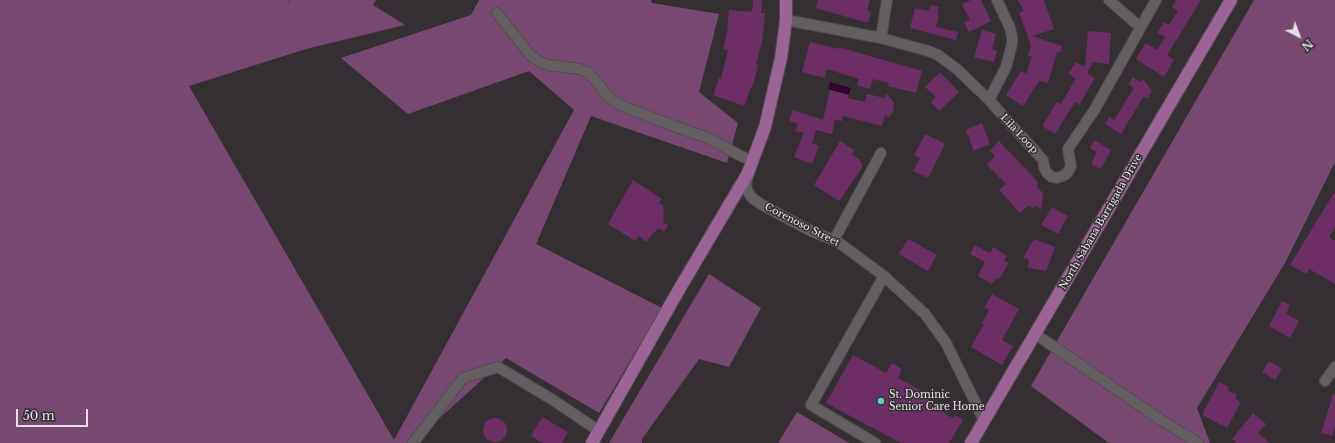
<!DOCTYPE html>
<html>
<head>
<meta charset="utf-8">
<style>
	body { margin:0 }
	#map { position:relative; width:1335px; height:443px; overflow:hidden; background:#352f34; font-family:"Libre Baskerville",serif }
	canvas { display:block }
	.north { position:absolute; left:1279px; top:16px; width:40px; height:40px; -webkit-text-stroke:3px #352f34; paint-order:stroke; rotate:138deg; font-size:11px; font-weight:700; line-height:16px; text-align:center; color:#e4e0e3 }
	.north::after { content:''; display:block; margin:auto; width:14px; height:18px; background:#e4e0e3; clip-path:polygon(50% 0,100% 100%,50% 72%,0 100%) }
	.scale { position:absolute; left:16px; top:409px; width:72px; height:18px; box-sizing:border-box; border:2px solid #e4e0e3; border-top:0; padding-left:5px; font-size:12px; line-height:14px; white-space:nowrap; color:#e4e0e3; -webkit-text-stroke:3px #352f34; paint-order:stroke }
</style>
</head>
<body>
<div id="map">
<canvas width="1335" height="443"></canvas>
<div class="north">N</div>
<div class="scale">50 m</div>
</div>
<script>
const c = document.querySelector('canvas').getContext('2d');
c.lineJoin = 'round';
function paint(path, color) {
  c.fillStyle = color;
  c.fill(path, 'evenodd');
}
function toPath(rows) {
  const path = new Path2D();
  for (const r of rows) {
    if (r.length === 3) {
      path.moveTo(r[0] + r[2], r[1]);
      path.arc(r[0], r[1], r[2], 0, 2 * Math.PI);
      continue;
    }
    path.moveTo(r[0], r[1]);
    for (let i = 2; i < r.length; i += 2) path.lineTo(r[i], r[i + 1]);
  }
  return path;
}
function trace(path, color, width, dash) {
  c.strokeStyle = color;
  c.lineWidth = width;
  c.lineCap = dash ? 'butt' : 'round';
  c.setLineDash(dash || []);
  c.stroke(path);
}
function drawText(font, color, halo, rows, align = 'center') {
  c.font = font + ' "Libre Baskerville",serif';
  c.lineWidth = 3;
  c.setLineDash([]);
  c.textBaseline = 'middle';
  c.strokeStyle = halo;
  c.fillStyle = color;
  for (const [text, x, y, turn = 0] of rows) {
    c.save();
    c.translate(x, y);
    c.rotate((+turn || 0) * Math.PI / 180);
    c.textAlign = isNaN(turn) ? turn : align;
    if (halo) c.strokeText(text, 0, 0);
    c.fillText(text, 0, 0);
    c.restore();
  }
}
const green = toPath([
	[0,0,290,0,286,5,291,0,376,0,373,5,405,25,306,49,189,86,394,440,574,110,529,71,408,114,341,58,471,15,479,0,651,0,652,3,719,14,699,92,738,123,727,163,591,116,536,244,662,308,599,413,506,358,412,443,0,443],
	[1254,0,1335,0,1335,162,1285,263,1197,408,1210,443,1109,443,1031,386],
	[709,274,761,308,729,367,699,359,642,439,642,443,609,443],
	[797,412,849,443,778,443]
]);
const water = toPath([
	[830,82,851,88,849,95,828,89]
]);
const building = toPath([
	[753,0,762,0,761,13,765,13,762,42,756,64,758,65,754,81,744,106,713,95,719,78,721,79,728,50,723,49,727,32,729,10,752,12],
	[818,0,870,0,867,10,871,12,868,23,816,8],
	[971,0,981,0,991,21,969,32,964,22,970,20,962,4],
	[1018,0,1044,0,1054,29,1032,36,1062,46,1060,52,1057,52,1048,83,1039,81,1023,106,1006,95,1021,71,1026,74,1032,57,1028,55,1031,46,1019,12,1024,11],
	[1176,0,1201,0,1167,55,1174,60,1164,77,1136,59,1146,43,1157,50,1165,37,1157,33,1164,22,1169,25,1178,11,1172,7],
	[931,5,939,7,937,15,939,15,936,27,958,32,956,40,910,28,915,8,929,11],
	[982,30,996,34,992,49,997,51,994,62,974,57],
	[1088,31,1111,33,1109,64,1093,62,1087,73,1095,78,1079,105,1075,102,1055,134,1042,126,1057,102,1061,104,1076,78,1068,74,1076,62,1085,67],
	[810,42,838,49,838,47,922,71,916,93,888,86,889,83,873,79,870,89,857,85,859,79,827,69,824,78,802,72],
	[940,72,959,92,939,111,931,102,936,97,925,87],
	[1133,77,1141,82,1143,79,1152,91,1148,98,1143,97,1121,134,1105,124,1109,117,1114,120,1134,88,1128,84],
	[830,90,849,95,848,98,865,102,867,94,885,98,886,93,894,103,893,112,889,117,885,116,882,126,843,116,842,121,835,120,832,134,816,130,812,143,819,146,812,164,794,157,804,133,795,131,798,124,789,121,793,110,823,120],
	[982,123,990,144,974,151,966,130],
	[925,134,945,144,928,178,913,171,920,158,914,155],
	[1094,140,1111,150,1101,169,1091,164,1097,152,1090,148],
	[840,141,854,150,852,155,859,159,862,163,862,168,839,201,814,185],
	[999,141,1038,182,1037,187,1043,193,1041,209,1036,206,1032,208,1029,205,1020,213,999,190,1006,184,987,165,995,156,990,151],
	[633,180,662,199,659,203,663,205,664,216,663,223,668,225,664,232,659,228,651,235,646,242,639,236,635,241,608,224],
	[1335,191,1335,227,1329,237,1335,241,1335,284,1309,269,1306,274,1290,265],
	[1052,207,1068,216,1058,234,1041,225],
	[908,239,937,255,928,271,899,254],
	[1034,239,1055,247,1046,271,1028,268,1029,259,1023,258],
	[975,245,990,253,993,247,1007,256,1004,261,1009,263,999,279,996,278,992,284,978,276,985,262,970,254],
	[992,294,1019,309,1002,340,1013,346,1002,365,971,347,984,324,982,323,989,310,984,308],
	[1282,301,1290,305,1286,314,1299,321,1290,338,1269,326],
	[853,355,886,373,892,363,902,369,898,378,936,399,932,406,953,418,955,415,963,420,949,443,901,443,826,403],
	[1269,361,1282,369,1275,380,1262,372],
	[1219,382,1229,387,1227,390,1237,395,1235,399,1241,402,1227,428,1202,415],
	[1333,394,1335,395,1335,426,1332,436,1321,433],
	[1253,413,1266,424,1258,433,1270,443,1237,443,1232,439],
	[542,417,568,432,562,443,543,443,531,436],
	[495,430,12]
]);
const minor = toPath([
	[1109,0,1140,27],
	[497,13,531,56,539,61,548,65,580,69,589,73,609,97,620,105,663,122,708,138,741,156,753,161],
	[786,20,881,38,928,51,938,55,958,70,989,100,1043,160,1044,167,1047,173,1052,177,1057,178,1065,175,1068,172,1071,166,1068,149,1095,109,1156,0],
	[881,38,887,0],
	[989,100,1006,67,1012,44,1012,37,1010,28,997,0],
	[748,175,746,185,748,192,752,198,764,206,811,231,838,242,884,276,925,314,946,343,984,420],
	[834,240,881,153],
	[1035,334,1161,420,1198,443],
	[1325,381,1335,367],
	[413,443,463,378,498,367,553,400,599,431],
	[875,443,811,405,884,276]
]);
const major = toPath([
	[592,443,677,293,748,173,765,127,781,58,786,20,786,0],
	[971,443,1231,0]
]);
const markers = [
	[881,401,4,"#5acebc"]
];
const streetNames = [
	["Lila Loop",1019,134,47],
	["North Sabana Barrigada Drive",1101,222,-60],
	["Corenoso Street",802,225,27]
];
const poiNames = [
	["St. Dominic",889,395],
	["Senior Care Home",889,407]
];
paint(green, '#774970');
paint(water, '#32032e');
paint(building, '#6d2e66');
trace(minor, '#514b50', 12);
trace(major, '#514b50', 14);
trace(minor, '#645d62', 10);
trace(major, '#9c6395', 12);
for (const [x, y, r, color] of markers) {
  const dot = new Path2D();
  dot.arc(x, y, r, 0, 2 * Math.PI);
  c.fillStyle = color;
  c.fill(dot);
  trace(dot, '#352f34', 1.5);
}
drawText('10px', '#e4e0e3', '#352f34', streetNames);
drawText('10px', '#e4e0e3', '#352f34', poiNames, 'left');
</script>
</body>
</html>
